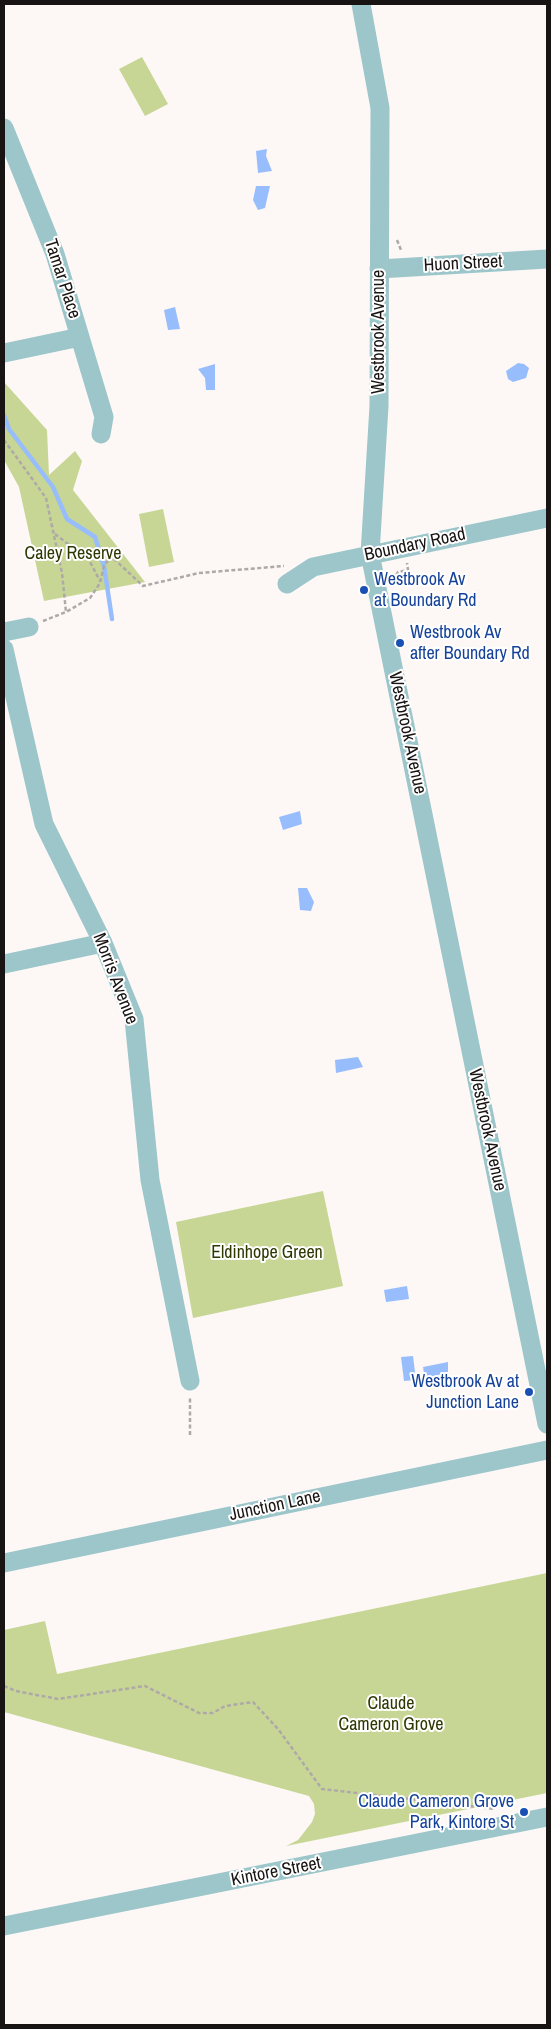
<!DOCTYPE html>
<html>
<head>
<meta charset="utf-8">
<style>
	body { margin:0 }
	#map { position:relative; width:551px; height:2029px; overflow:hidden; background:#fdf8f6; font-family:"Archivo Narrow",sans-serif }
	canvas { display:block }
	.frame { position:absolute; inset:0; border:5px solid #181413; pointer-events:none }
</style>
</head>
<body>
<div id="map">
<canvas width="551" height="2029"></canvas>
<div class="frame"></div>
</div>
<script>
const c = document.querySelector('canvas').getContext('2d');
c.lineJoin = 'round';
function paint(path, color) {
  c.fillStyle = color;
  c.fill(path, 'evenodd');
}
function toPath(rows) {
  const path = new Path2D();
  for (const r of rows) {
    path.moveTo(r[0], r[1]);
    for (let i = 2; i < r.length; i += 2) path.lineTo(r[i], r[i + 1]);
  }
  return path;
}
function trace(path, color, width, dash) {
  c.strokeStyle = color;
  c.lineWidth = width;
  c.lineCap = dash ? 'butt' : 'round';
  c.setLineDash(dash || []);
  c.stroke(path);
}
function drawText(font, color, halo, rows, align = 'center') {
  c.font = font + ' "Archivo Narrow",sans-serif';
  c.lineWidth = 4;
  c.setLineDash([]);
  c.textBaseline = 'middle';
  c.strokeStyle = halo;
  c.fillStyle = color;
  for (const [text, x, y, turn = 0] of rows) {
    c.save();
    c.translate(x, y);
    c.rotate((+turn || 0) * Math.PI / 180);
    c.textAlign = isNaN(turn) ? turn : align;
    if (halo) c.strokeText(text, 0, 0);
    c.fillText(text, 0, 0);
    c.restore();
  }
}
const green = toPath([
	[142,57,168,104,145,116,119,69],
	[4,382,47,430,49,475,75,451,82,461,73,490,145,582,44,601,19,487,4,460],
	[163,509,174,562,149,567,139,514],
	[323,1191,343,1286,193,1318,176,1222],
	[547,1573,547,1793,286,1846,298,1840,312,1822,315,1814,314,1804,309,1796,4,1712,4,1630,45,1621,57,1674]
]);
const water = toPath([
	[267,149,266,156,272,171,258,173,256,151],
	[256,186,270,186,265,208,258,210,253,200],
	[175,307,180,329,168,330,164,310],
	[518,363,524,364,529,368,526,378,513,382,508,379,506,371],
	[215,364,215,390,206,390,205,378,198,369],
	[300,811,302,824,283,830,279,817],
	[298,888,307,888,314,902,311,911,300,910],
	[358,1057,363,1067,336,1073,335,1060],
	[407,1286,409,1299,386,1302,384,1290],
	[413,1356,416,1380,404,1381,401,1357],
	[448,1362,448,1372,425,1379,423,1367]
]);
const stream = toPath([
	[4,415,9,429,53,487,67,519,95,537,104,566,112,619]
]);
const path = toPath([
	[397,240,401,250],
	[4,440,46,498,62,573,66,612],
	[55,534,89,560,100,581],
	[393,581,398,572,408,570,407,563],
	[43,621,66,612,90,598,100,583,104,566,111,556,143,586,199,573,284,566],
	[190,1435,190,1397],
	[4,1686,16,1691,58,1699,145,1686,199,1713,213,1713,225,1706,253,1702,278,1729,322,1789,495,1809]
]);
const minor = toPath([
	[361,4,380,108,379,406,370,554,547,1424],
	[4,128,55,254,104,417,101,434],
	[379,269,547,259],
	[4,353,80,337],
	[287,584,313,567,547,518],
	[4,632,29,627],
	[4,649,44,824,103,943,134,1019,150,1180,190,1381],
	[4,964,103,943],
	[4,1563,547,1450],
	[4,1926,547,1817]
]);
const markers = [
	[364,590,5,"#1a4fb4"],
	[400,643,5,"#1a4fb4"],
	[529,1392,5,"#1a4fb4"],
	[524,1812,5,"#1a4fb4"]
];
const streetNames = [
	["Huon Street",463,264,-3],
	["Tamar Place",62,279,72],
	["Westbrook Avenue",379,332,-90],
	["Boundary Road",415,545,-12],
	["Westbrook Avenue",407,733,78],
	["Morris Avenue",115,979,69],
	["Westbrook Avenue",487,1130,78],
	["Junction Lane",275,1506,-12],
	["Kintore Street",276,1872,-11]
];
const parkNames = [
	["Caley Reserve",73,554],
	["Eldinhope Green",267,1253],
	["Claude",391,1704],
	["Cameron Grove",391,1725]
];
const transitNames = [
	["Westbrook Av",374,580],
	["at Boundary Rd",374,601],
	["Westbrook Av",410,633],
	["after Boundary Rd",410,654],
	["Westbrook Av at",519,1382,"right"],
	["Junction Lane",519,1403,"right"],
	["Claude Cameron Grove",514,1802,"right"],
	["Park, Kintore St",514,1823,"right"]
];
paint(green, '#c7d695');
paint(water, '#98bdfc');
trace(stream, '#98bdfc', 4.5);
trace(path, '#aea9a8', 2.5, [4, 2.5]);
trace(minor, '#9cc6ca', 19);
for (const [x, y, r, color] of markers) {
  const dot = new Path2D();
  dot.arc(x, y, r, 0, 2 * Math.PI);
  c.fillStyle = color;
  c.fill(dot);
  trace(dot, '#fff', 2);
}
drawText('18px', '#181413', '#fff', streetNames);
drawText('18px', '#2e3700', '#fff', parkNames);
drawText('18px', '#164399', '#fff', transitNames, 'left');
</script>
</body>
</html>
